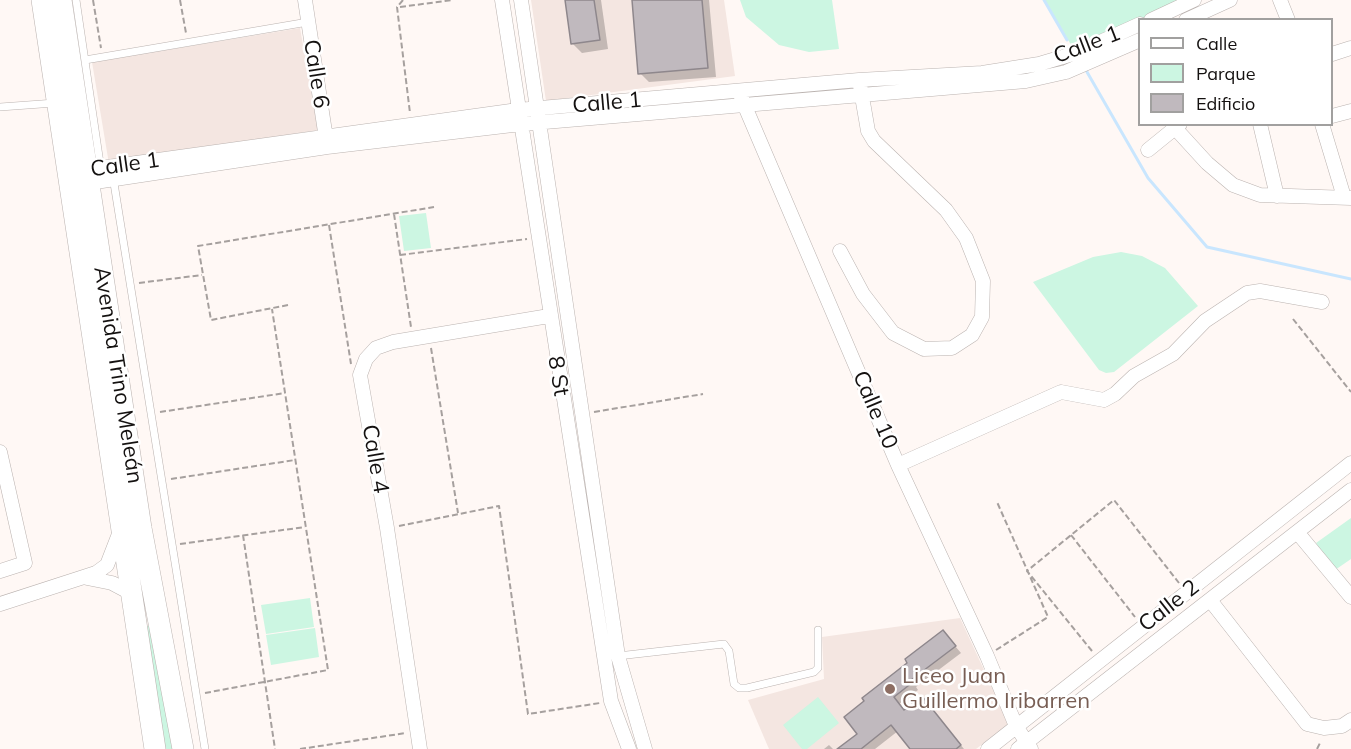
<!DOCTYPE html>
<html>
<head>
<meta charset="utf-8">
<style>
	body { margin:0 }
	#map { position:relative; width:1351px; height:749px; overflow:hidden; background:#fff8f5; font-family:Mulish,sans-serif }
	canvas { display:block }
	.legend { position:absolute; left:1138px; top:18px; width:195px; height:108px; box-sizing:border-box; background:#fff; border:2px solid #a1a09f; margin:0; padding:8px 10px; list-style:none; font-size:18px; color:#141110 }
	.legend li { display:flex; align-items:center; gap:12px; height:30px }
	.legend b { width:30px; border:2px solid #a1a09f }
</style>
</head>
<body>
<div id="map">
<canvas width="1351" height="749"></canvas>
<ul class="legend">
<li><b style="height:8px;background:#fff"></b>Calle</li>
<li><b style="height:16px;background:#ccf6e2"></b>Parque</li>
<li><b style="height:16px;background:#c0b9be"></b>Edificio</li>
</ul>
</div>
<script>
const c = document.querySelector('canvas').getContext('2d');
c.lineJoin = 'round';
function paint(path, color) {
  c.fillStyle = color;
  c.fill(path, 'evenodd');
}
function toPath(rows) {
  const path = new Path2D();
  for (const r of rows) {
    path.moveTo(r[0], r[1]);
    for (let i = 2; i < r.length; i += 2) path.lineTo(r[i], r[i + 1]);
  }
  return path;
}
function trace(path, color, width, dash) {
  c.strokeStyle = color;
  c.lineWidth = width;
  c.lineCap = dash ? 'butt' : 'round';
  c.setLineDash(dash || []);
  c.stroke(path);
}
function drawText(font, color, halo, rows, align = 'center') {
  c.font = font + ' Mulish,sans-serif';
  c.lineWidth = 5;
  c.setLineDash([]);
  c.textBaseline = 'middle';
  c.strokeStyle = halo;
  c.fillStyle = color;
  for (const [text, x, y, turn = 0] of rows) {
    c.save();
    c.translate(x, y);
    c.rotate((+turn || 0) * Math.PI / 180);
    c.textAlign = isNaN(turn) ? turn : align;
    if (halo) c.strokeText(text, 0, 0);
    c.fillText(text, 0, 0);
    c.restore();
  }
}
const built = toPath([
	[531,0,724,0,735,76,546,101],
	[300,28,318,130,109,164,92,62],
	[960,618,1009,724,976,749,769,749,748,700,824,679,822,637]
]);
const green = toPath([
	[740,0,832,0,839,49,809,52,779,45,746,17],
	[1044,0,1184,0,1076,53],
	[426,213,431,248,404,251,399,216],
	[1121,252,1142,256,1165,268,1198,306,1114,372,1106,373,1099,370,1033,282,1093,257],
	[1351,518,1351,559,1335,570,1316,543],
	[310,598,314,627,266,634,261,605],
	[145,626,151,626,174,749,159,749],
	[315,628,319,657,271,665,266,635],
	[818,697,839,723,807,749,802,749,783,725]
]);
const shadow = toPath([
	[566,0,601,0,608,49,582,53,573,44],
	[633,0,709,0,716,77,649,82,640,73],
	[943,632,961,653,916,687,918,690,899,704,905,712,928,705,964,749,912,749,898,731,875,749,840,749,860,734,909,663],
	[829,745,833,749,824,749]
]);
const stream = toPath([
	[1044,0,1067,40],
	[1087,72,1148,178,1207,247,1351,279]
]);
const building = toPath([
	[565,0,594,0,600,40,571,44,565,0],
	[632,0,702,0,708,68,638,74,632,0],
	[943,630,956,646,911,680,913,682,894,697,904,710,922,696,961,745,956,749,910,749,891,725,861,749,837,749,857,734,844,717,864,701,862,698,907,663,905,659,943,630]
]);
const path = toPath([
	[93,0,101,48],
	[180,0,186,33],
	[403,0,397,7,410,113],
	[400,7,453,0],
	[394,214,411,327],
	[329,225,351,364],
	[400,255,527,239],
	[139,283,202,275],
	[288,305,211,320,198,246,434,207],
	[1293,319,1351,392],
	[431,348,458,513],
	[160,412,285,393],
	[594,412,703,394],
	[171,479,295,460],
	[399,526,499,506,528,714,600,703],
	[243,535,275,749],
	[1071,535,1135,617],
	[180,544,305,527],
	[996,650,1048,617,997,502],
	[1092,651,1027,571,1114,500,1179,583],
	[205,693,328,670,272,309],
	[300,749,406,733],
	[1317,749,1321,741]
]);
const lane = toPath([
	[76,0,101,170],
	[85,60,308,22],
	[0,107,55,103],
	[113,177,205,749],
	[618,656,724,644,729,651,734,684,739,688,747,688,814,672,818,668,818,630]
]);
const street = toPath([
	[305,0,327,145],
	[502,0,611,701,629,749],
	[521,0,618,656,645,749],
	[1280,0,1288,20],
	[1151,20,1194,0],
	[1186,20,1230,0],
	[1332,54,1351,48],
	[741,97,898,465,987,656,1016,726,1031,749],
	[1332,116,1351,111],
	[1260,124,1277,196],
	[1322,124,1344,197],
	[1175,128,1207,163,1233,185,1260,195,1351,198],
	[1148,150,1180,124],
	[79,171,518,110,859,80,982,73,1039,64,1076,53,1140,24],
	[82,184,327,147,521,124,1026,81,1066,72,1140,40],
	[840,251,863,294,893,333,924,349,952,348,972,335,982,317,983,281,966,238,946,210,874,141,868,131,860,85],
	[0,452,25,563,0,571],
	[898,465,1061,392,1104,400,1115,394,1134,376,1173,354,1205,321,1247,293,1260,291,1322,302],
	[1297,532,1351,597],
	[87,578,112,583,129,592],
	[1210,600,1307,724,1324,728,1342,726,1351,720],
	[0,604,96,573,107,565,119,534],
	[420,749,387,528,360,375,366,359,376,348,393,342,549,316],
	[988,749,1351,463],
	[1018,749,1351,490]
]);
const primary = toPath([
	[42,0,155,749],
	[61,0,141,528,183,749]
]);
const markers = [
	[890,689,6,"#8d6e63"]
];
const streetNames = [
	["Calle 1",1087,45,-21],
	["Calle 6",316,74,81],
	["Calle 1",607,103,-5],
	["Calle 1",125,165,-8],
	["Avenida Trino Meleán",118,375,81],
	["8 St",558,376,81],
	["Calle 10",875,410,67],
	["Calle 4",375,459,80],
	["Calle 2",1169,606,-38]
];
const educationNames = [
	["Liceo Juan",902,676],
	["Guillermo Iribarren",902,701]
];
paint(built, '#f4e6e1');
paint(green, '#ccf6e2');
paint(shadow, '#0003');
trace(stream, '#c9e6fe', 3);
paint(building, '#c0b9be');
trace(building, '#8e878c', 1.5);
trace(lane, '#bbb3b0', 8);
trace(street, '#bbb3b0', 15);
trace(primary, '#bbb3b0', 22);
trace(path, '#a6a09e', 2, [6, 3]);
trace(lane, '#fff', 7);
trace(street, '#fff', 14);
trace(primary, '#fff', 21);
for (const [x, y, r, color] of markers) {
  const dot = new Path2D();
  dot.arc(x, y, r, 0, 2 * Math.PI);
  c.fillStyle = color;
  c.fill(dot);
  trace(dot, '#fff', 2);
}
drawText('22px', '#141110', '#fff', streetNames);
drawText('22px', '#785e54', '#fff', educationNames, 'left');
</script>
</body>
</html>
